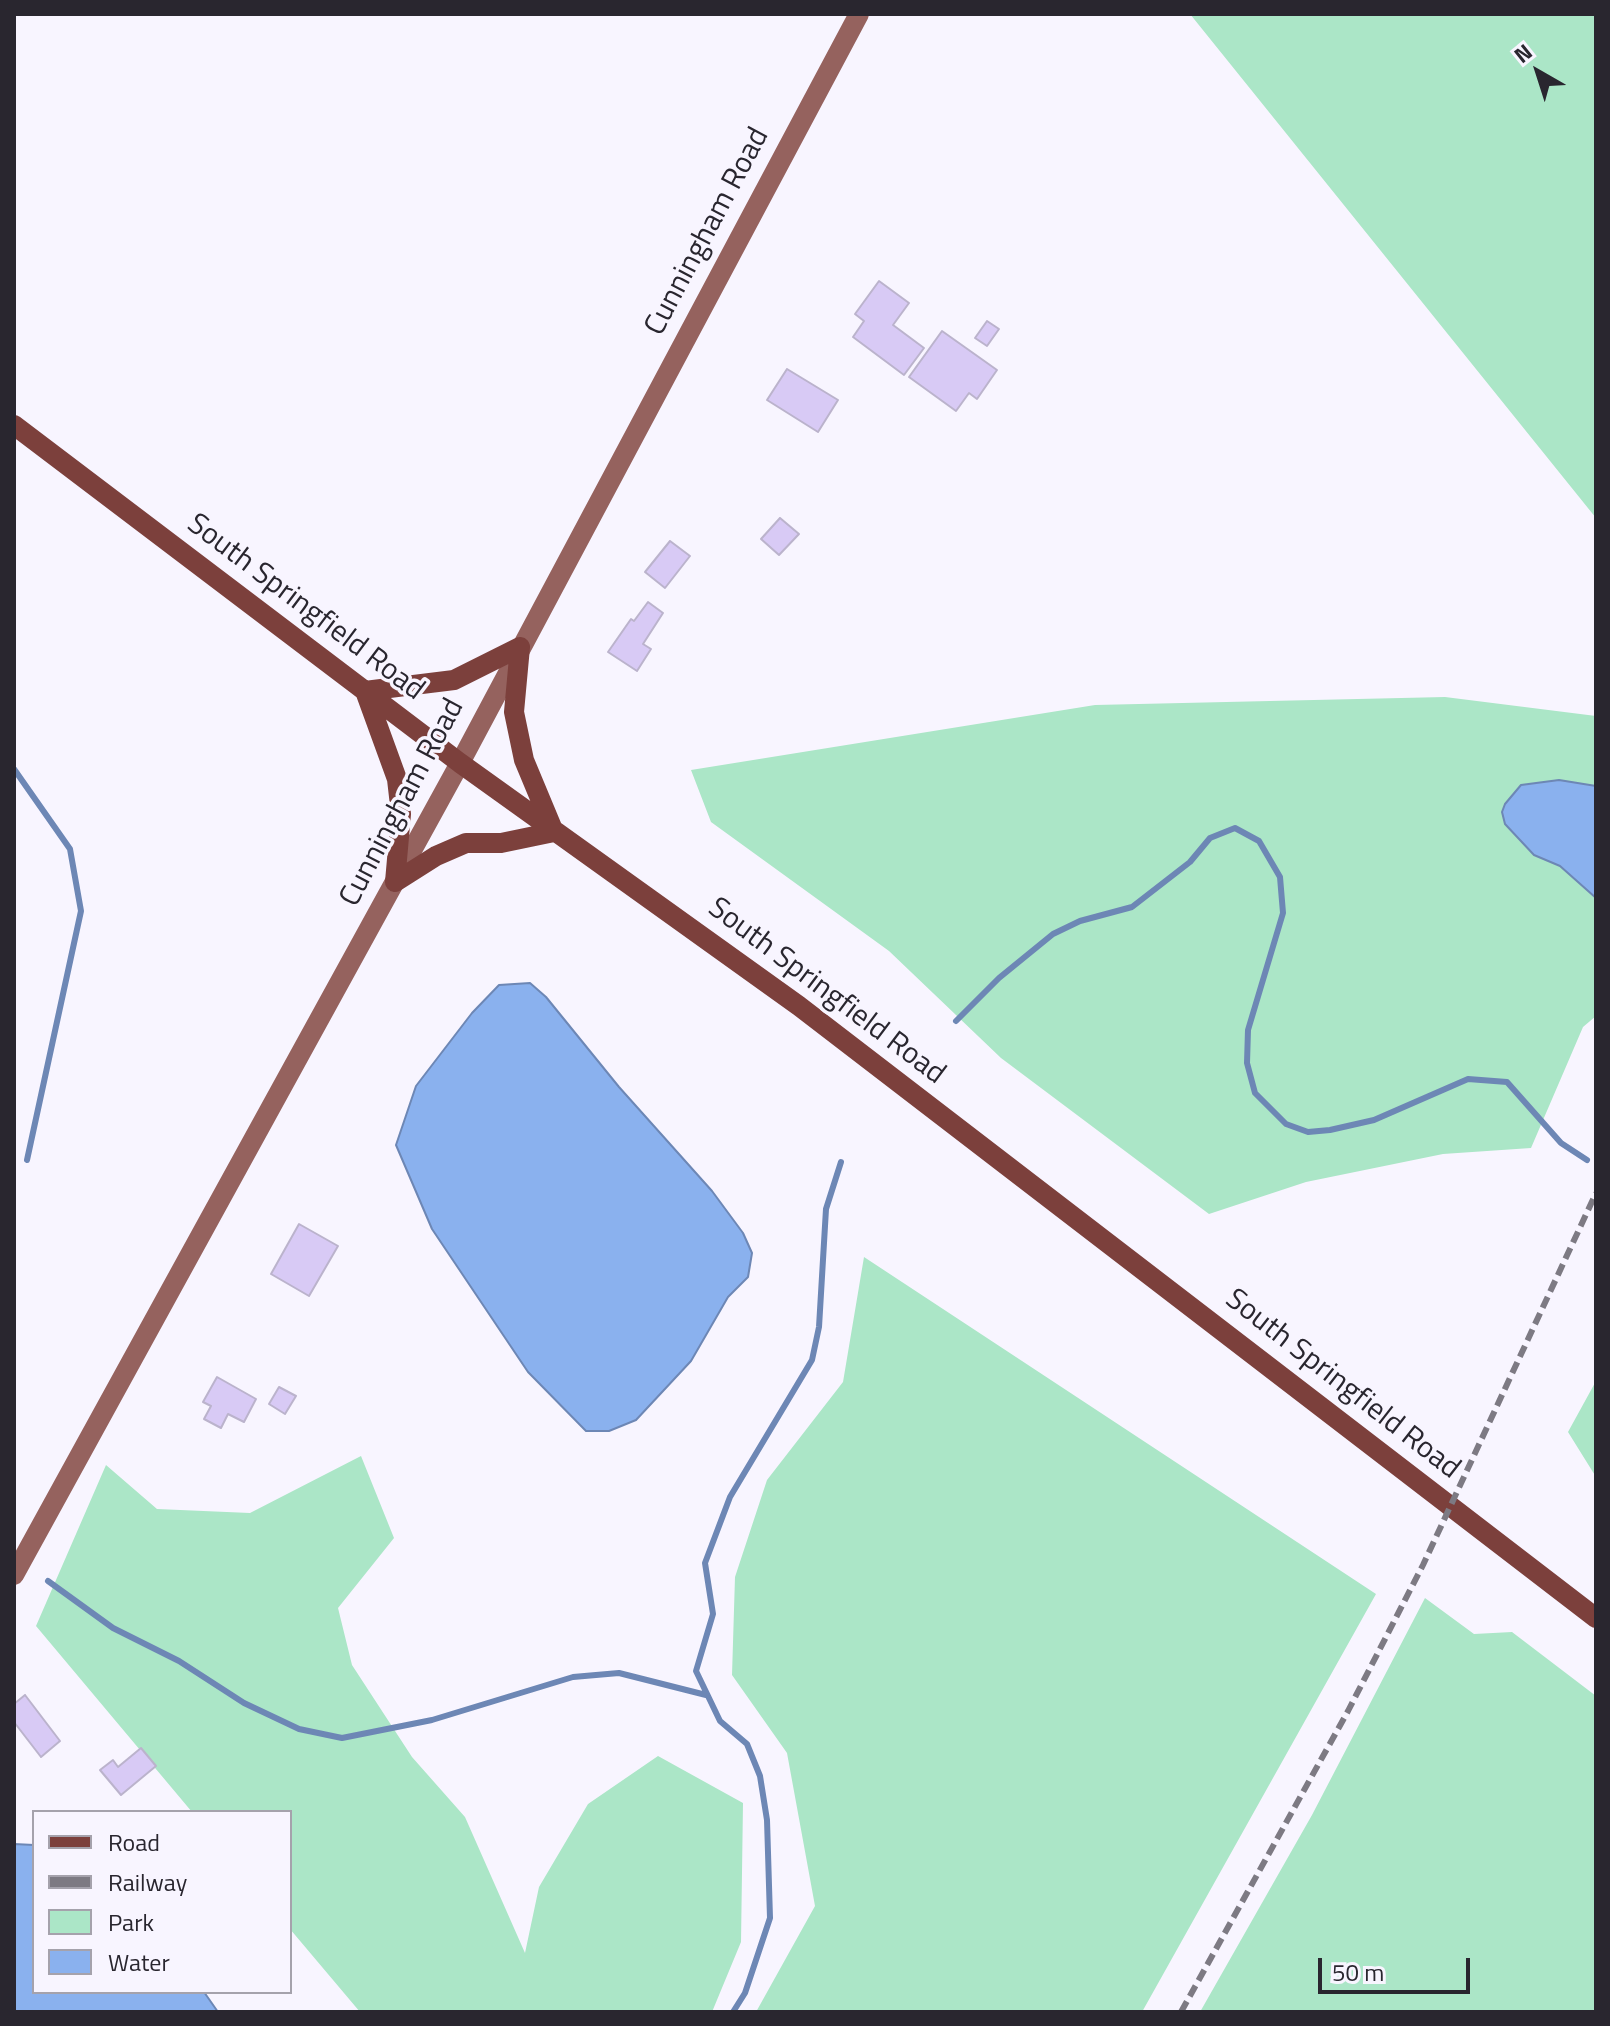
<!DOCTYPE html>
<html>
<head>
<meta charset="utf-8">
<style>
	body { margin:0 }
	#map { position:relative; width:1610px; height:2026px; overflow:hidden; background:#f8f5ff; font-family:"Titillium Web",sans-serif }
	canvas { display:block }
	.frame { position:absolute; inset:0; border:16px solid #29262f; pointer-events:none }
	.legend { position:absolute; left:32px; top:1810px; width:260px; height:184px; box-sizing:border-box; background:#f8f5ff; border:2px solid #a5a2ac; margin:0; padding:10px 14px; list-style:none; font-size:24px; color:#29262f }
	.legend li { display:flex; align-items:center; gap:16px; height:40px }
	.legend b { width:40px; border:2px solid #a5a2ac }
	.north { position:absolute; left:1498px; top:32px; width:80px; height:80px; -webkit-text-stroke:6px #f8f5ff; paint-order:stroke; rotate:321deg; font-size:22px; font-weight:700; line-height:32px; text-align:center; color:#29262f }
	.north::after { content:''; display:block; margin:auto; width:28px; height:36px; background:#29262f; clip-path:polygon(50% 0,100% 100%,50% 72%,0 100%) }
	.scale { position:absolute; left:1318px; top:1958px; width:152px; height:36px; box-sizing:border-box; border:4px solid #29262f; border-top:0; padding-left:10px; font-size:24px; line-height:28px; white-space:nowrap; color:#29262f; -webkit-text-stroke:6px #f8f5ff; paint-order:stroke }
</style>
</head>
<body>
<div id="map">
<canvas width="1610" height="2026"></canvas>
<div class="frame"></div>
<ul class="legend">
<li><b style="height:10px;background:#7c403c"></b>Road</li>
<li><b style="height:10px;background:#7d7a83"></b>Railway</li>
<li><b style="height:22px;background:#abe6c7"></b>Park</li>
<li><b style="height:22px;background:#8ab1ee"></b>Water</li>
</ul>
<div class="north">N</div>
<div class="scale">50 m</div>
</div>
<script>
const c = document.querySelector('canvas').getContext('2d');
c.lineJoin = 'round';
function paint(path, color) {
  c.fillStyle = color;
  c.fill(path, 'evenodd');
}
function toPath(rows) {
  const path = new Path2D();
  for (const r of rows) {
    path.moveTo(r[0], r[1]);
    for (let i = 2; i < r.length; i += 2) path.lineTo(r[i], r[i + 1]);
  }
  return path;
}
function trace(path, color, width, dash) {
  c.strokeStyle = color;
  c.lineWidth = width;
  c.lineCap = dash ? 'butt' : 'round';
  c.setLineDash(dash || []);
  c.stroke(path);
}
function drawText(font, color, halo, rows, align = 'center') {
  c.font = font + ' "Titillium Web",sans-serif';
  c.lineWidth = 7;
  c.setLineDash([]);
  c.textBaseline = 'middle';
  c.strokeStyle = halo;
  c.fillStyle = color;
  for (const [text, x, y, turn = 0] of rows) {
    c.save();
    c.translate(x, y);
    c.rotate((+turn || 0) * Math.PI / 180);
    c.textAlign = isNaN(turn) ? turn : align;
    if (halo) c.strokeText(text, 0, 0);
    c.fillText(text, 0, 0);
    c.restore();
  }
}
const green = toPath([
	[1190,14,1596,14,1596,518],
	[1445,697,1596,716,1596,1016,1583,1027,1531,1148,1443,1154,1306,1182,1209,1214,1001,1058,889,951,711,822,691,770,1095,705],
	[864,1257,1376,1594,1142,2012,756,2012,815,1906,787,1753,732,1675,735,1577,767,1480,843,1382],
	[1596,1381,1596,1477,1568,1432],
	[361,1456,394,1538,338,1608,352,1665,412,1757,465,1817,525,1953,539,1887,588,1804,658,1756,743,1803,741,1942,712,2012,360,2012,290,1929,290,1812,192,1812,36,1626,106,1465,157,1509,250,1513],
	[1425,1598,1474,1634,1512,1632,1596,1696,1596,2012,1200,2012,1312,1815]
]);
const water = toPath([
	[1559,780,1596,786,1596,898,1560,866,1534,855,1505,824,1502,812,1505,804,1521,785,1559,780],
	[530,983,546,997,619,1087,712,1191,743,1233,752,1253,748,1277,728,1297,691,1361,636,1420,609,1431,586,1431,528,1372,432,1229,396,1145,416,1086,472,1013,499,985,530,983],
	[14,1844,34,1845,34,1992,204,1992,218,2012,14,2012,14,1844]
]);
const stream = toPath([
	[14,769,70,849,81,911,27,1160],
	[956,1021,999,978,1053,934,1080,921,1132,907,1190,862,1210,838,1235,828,1259,841,1280,877,1283,913,1248,1030,1247,1063,1255,1093,1286,1124,1308,1132,1330,1130,1374,1120,1468,1079,1507,1082,1561,1143,1587,1160],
	[48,1581,113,1628,179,1661,244,1703,299,1729,342,1738,432,1720,573,1677,619,1673,706,1695],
	[733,2012,745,1993,770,1918,767,1820,760,1776,747,1744,720,1721,696,1671,713,1614,705,1563,730,1497,812,1360,819,1327,826,1209,841,1162]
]);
const building = toPath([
	[879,281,909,303,893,325,924,348,904,375,853,337,864,321,855,314,879,281],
	[987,321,999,329,987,346,975,338,987,321],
	[942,331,997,370,977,399,969,393,956,411,909,377,942,331],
	[787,369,838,400,818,432,767,400,787,369],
	[780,518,799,534,779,555,761,539,780,518],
	[670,541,690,556,665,588,645,572,670,541],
	[648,602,663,613,643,644,651,649,637,671,608,652,631,619,634,621,648,602],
	[299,1224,338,1246,309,1296,271,1274,299,1224],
	[217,1377,256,1399,244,1422,228,1414,221,1428,204,1419,211,1406,203,1402,217,1377],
	[279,1387,296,1396,285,1414,269,1404,279,1387],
	[25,1695,60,1741,41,1757,14,1722,14,1704,25,1695],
	[141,1748,156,1766,121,1795,100,1770,113,1760,118,1767,141,1748]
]);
const secondary = toPath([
	[14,1575,460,763,859,14]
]);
const primary = toPath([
	[14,425,460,763,799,1006,1596,1618],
	[365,691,397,779,401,814,395,882],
	[365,691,454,680,520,647],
	[395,882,436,856,466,843,501,843,554,832,524,760,514,712,520,647]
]);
const rail = toPath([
	[1181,2012,1348,1711,1423,1565,1596,1193]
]);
const streetNames = [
	["Cunningham Road",708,232,-62],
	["South Springfield Road",305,608,37],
	["Cunningham Road",403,803,-62],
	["South Springfield Road",826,992,37],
	["South Springfield Road",1342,1385,38]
];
paint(green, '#abe6c7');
paint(water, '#8ab1ee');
trace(water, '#6d87b5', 2);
trace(stream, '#6d87b5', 6);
paint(building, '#d8caf5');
trace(building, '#bbb3cc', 2);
trace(secondary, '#95625e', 20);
trace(primary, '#7c403c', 20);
trace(rail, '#7d7a83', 6, [12, 6]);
drawText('30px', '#29262f', '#f8f5ff', streetNames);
</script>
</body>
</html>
